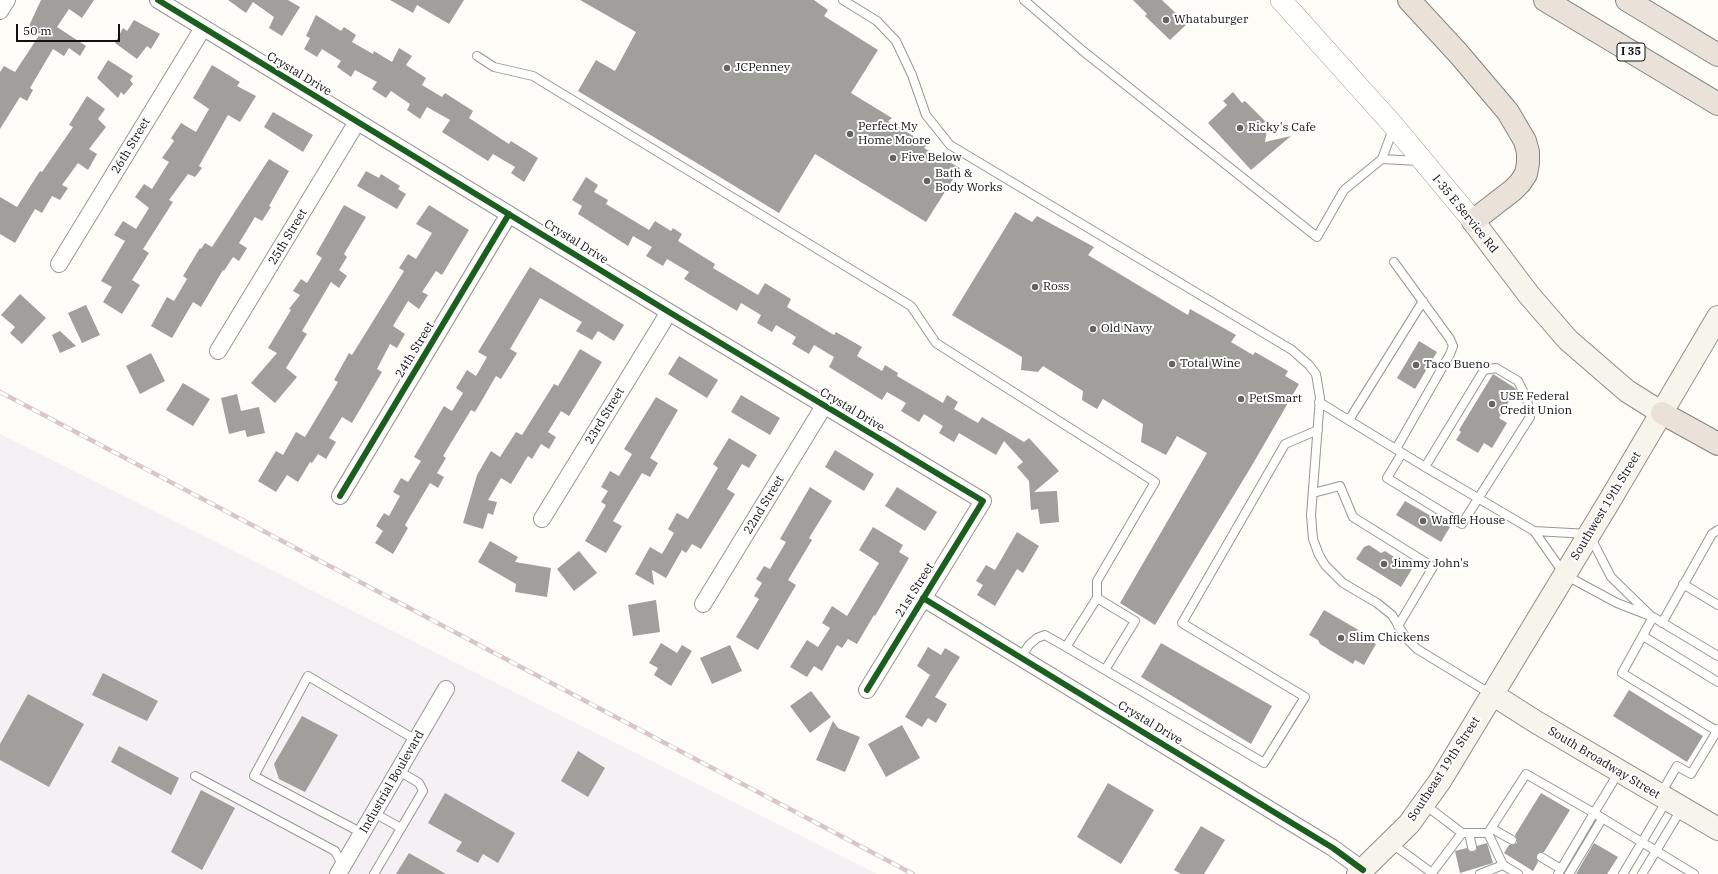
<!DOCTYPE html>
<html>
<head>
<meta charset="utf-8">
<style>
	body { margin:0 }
	#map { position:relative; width:1718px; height:874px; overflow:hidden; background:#fdfcf7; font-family:"IBM Plex Serif",serif }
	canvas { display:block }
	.scale { position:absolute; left:16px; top:24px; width:104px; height:18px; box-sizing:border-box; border:2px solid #111; border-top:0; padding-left:5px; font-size:12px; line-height:14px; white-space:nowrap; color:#111; -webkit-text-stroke:3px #fff; paint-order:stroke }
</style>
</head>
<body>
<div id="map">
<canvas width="1718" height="874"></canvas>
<div class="scale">50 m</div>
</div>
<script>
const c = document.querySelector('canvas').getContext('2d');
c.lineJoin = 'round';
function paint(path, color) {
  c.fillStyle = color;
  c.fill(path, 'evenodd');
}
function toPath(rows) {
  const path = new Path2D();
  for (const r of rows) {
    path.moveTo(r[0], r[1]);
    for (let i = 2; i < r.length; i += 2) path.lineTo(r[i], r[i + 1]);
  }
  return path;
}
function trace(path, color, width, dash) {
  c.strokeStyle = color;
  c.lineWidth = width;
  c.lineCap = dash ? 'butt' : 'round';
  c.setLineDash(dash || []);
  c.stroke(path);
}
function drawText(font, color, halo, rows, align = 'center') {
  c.font = font + ' "IBM Plex Serif",serif';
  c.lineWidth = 4;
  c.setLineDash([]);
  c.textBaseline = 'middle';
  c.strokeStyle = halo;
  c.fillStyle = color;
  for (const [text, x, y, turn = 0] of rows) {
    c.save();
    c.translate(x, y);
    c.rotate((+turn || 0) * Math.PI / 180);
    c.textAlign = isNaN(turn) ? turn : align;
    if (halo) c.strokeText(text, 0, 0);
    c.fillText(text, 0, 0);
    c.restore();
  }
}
const industrial = toPath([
	[0,434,877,874,0,874]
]);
const building = toPath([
	[41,0,94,0,82,18,69,9,57,27,86,46,80,56,69,48,64,56,53,49,30,88,33,90,27,101,20,97,0,129,0,72,4,66,15,72,40,34,28,28],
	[228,0,288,0,300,7,282,36,269,28,274,17,253,2,246,13],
	[390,0,464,0,449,24,417,5,413,13],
	[580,0,814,0,828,10,824,16,878,50,851,93,892,118,888,121,927,144,924,148,960,168,926,222,815,154,779,213,578,91,596,60,615,71,636,32],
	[1133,0,1162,0,1187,24,1170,40,1145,16,1147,14],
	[316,15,341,31,344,27,356,35,352,42,373,54,374,51,392,62,399,48,412,56,406,65,426,78,422,85,442,97,445,93,473,111,469,118,509,144,511,141,538,158,524,182,511,173,515,167,493,154,488,161,442,132,450,120,427,107,420,119,407,110,410,104,391,91,386,98,372,89,377,82,355,70,351,77,337,67,341,61,322,49,317,57,304,49,310,38,306,36],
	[134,20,160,34,151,49,147,46,137,59,115,43,123,28,127,31],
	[108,60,133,76,130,80,133,84,124,95,121,92,118,98,97,78],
	[212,65,240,82,237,86,256,96,240,122,228,115,199,166,202,168,195,177,188,174,169,200,173,202,143,249,149,253,132,280,140,285,122,314,103,302,112,287,101,281,125,241,114,235,123,221,136,229,149,208,135,197,144,184,152,189,169,162,162,158,174,141,171,138,181,123,196,132,209,109,193,98],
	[1233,92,1242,103,1245,101,1268,124,1265,142,1291,136,1251,170,1208,123,1227,105,1223,101],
	[87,96,105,109,98,119,106,127,89,149,97,154,88,170,78,163,62,185,68,188,60,200,52,196,42,213,35,209,15,243,0,234,0,197,17,207,40,171,42,172,73,127,69,125],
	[273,112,313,135,303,152,264,127],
	[269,159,289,171,269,206,271,207,262,221,255,217,239,243,247,248,239,261,233,257,224,271,223,270,201,307,193,302,172,338,151,326,167,297,174,301,187,279,183,276,200,248,201,249,205,243,212,247],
	[366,171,379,178,381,174,400,186,398,189,406,194,397,209,357,186],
	[586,177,598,185,594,192,608,200,606,204,649,230,655,221,671,231,673,228,682,234,678,241,715,264,713,268,758,295,765,283,791,299,787,307,834,335,836,332,862,347,857,356,882,371,885,365,898,373,897,376,943,403,947,395,958,402,954,409,978,423,982,417,1024,442,1029,438,1059,471,1034,492,1057,491,1059,522,1040,524,1038,509,1031,510,1029,481,1017,467,1023,462,1004,441,996,455,959,433,954,442,939,433,943,426,924,414,919,422,901,411,906,403,887,392,882,400,829,367,834,357,814,345,809,354,792,344,796,337,776,325,772,332,757,323,761,315,741,303,737,311,684,279,689,272,667,259,663,266,646,256,652,247,633,236,628,246,578,214,582,206,572,200],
	[344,205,366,217,344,254,347,257,339,270,347,276,339,288,331,282,302,331,307,334,286,368,297,377,275,403,251,383,277,353,268,348,291,310,289,309,300,295,293,291,301,279,307,283,322,258,316,254],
	[429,205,469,230,442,275,436,271,422,292,428,295,419,309,408,301,393,326,405,334,397,348,390,344,377,369,382,372,352,423,342,417,329,438,336,442,326,459,318,454,312,463,310,462,298,482,287,475,276,492,258,481,276,451,283,455,296,432,305,437,338,382,334,380,349,353,352,355,404,271,399,268,408,254,416,259,432,233,416,224],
	[1015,212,1032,222,1037,216,1094,247,1088,255,1188,315,1190,309,1236,335,1231,342,1253,355,1255,352,1288,371,1285,376,1299,384,1251,467,1155,625,1120,603,1207,453,1177,436,1166,455,1141,442,1143,424,1103,399,1097,409,1082,400,1083,391,1043,366,1038,372,1021,370,1022,357,952,315],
	[530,267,624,325,614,341,598,331,592,340,576,331,582,322,540,298,510,349,517,353,501,379,496,376,475,412,471,410,443,456,446,458,437,473,444,477,438,488,430,483,405,525,408,528,393,554,375,543,383,531,376,526,384,513,389,516,400,496,393,492,401,478,408,482,421,461,414,457,444,406,452,411,463,393,456,388,467,370,476,376,487,357,478,352],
	[20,294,46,318,22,344,10,333,15,327,1,315],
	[86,305,100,335,82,343,68,313],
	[60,331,76,346,60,353,52,335],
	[1419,341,1437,352,1415,389,1397,378],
	[580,349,602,362,569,416,561,411,548,432,556,437,549,449,541,444,532,459,528,456,511,484,501,478,488,500,497,502,493,515,488,513,483,529,463,523,477,475,491,451,500,457,516,432,522,435,554,384,558,386],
	[151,353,165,381,140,394,126,366],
	[679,356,718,380,707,398,668,374],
	[1493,374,1515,388,1516,390,1499,418,1507,423,1492,448,1484,443,1478,453,1456,440,1461,432,1459,430],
	[183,383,210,399,193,426,166,410],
	[237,394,241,411,259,407,265,433,247,437,245,430,229,434,221,398],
	[741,395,780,418,770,435,731,412],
	[656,397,678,410,650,458,658,463,650,477,642,473,613,521,622,526,606,553,585,541,606,505,601,502,608,491,601,487,610,471,619,476,632,454,624,449],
	[729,438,757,455,749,468,742,464,727,489,735,494,701,549,692,544,686,553,682,550,666,578,652,570,654,585,635,574,650,547,662,554,674,533,668,529,677,513,688,519,718,468,713,464],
	[835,450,874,474,864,491,825,467],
	[810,487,832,501,809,538,812,540,788,580,796,585,758,650,736,637,759,599,754,596,762,583,756,579,764,566,770,569,786,542,780,539],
	[897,487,937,512,925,531,885,506],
	[1405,501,1450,527,1441,542,1396,515],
	[873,527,903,545,899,552,909,558,875,616,874,615,857,644,848,639,842,648,837,645,822,671,814,666,807,677,790,667,807,640,818,647,830,628,822,623,832,606,847,616,879,563,859,550],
	[1017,532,1039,546,1023,573,1017,569,995,606,977,595,983,585,976,581,986,565,995,570],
	[490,541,518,557,515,562,551,568,547,597,515,592,516,584,478,562],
	[1369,545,1381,553,1385,551,1412,569,1401,587,1356,559,1364,547],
	[579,551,597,573,574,591,557,569],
	[656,600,660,632,633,636,628,605],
	[1324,610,1369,636,1367,639,1376,644,1364,665,1355,660,1353,664,1320,644,1318,640,1309,635],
	[661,643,677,653,682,645,692,651,671,686,654,675,658,668,649,663],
	[1161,643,1272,706,1251,744,1141,677],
	[730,645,742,671,712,684,700,658],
	[928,647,941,655,945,648,960,657,935,697,947,704,936,723,928,718,922,727,905,717,930,675,917,666],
	[103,673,158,701,147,721,92,695],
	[1629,690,1703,736,1687,762,1613,716],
	[811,691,831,717,810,733,790,706],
	[28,694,84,724,49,787,0,760,0,744],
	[302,716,338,735,305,792,279,779,274,764],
	[833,721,838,728,860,737,845,772,816,760],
	[902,725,920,758,886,777,868,744],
	[119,746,179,778,171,795,111,762],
	[578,751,605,768,588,797,561,781],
	[1108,783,1154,810,1121,864,1077,837],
	[201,790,235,808,202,870,171,852],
	[445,793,515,833,498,863,483,854,478,863,456,851,462,842,428,823],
	[1541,793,1570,810,1544,852,1541,852,1537,854,1536,857,1538,862,1533,871,1504,853,1509,845,1512,845,1517,843,1517,840,1515,835],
	[1201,826,1225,840,1204,874,1181,874,1174,870],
	[1487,843,1493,863,1460,873,1455,851,1467,848,1470,852,1474,852,1477,849,1477,846],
	[1594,843,1618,857,1607,874,1576,874],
	[409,853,446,874,396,874]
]);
const service = toPath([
	[843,0,877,21,896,41,912,75,926,115,950,145,1292,350,1309,365,1316,374,1320,398,1311,515,1313,539,1319,555,1325,565,1343,583,1377,603,1392,615,1406,638,1417,649,1491,694],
	[1024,0,1083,51,1317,237,1344,190,1382,159,1393,129],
	[477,56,494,67,533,76,911,306,936,343,1155,482,1097,581,1097,598],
	[1382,159,1419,161],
	[1394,262,1450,339,1453,346,1450,354,1396,449],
	[1319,402,1425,467,1534,531,1565,575,1617,603,1653,617,1718,656],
	[1349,420,1423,301],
	[1402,453,1387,478,1462,524,1530,417,1527,399,1518,381,1496,368,1484,370,1425,467],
	[1313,493,1340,486,1353,517,1433,567,1398,626],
	[1534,531,1589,534,1611,577,1649,614],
	[1683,584,1718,605],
	[1653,617,1622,673,1717,731,1718,729],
	[1662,623,1712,534,1718,530],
	[1643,636,1718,682],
	[1021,657,1029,645,1037,638,1045,635,1066,647],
	[1105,670,1135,621,1097,598,1066,647,1105,670,1235,746,1264,763,1305,697,1182,623,1285,444,1318,430],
	[195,776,335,851,343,866],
	[1660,795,1677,766,1691,774,1717,731],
	[1424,804,1462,833],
	[374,813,401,828],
	[1491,828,1512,840],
	[362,833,254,776,308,676,416,740],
	[1469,833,1472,847],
	[1488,833,1503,865,1518,874],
	[1391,843,1432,873,1462,833,1488,833,1526,774,1594,813,1619,772],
	[1541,857,1561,869],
	[374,874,423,791,419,783,399,771],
	[1480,874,1503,865],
	[1558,874,1594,813,1694,874],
	[1569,874,1602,819],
	[1623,874,1667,800],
	[1642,874,1682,808]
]);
const minor = toPath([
	[158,0,669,312,983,501,867,690],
	[0,11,7,0],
	[59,264,203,28],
	[218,351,357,122],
	[340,496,509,214],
	[542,519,669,312],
	[923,598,1287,820,1333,848,1363,870],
	[703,604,824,406],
	[338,874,446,689]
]);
const tertiary = toPath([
	[1281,0,1394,126,1473,221]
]);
const secondary = toPath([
	[1473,221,1529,295,1568,340,1627,391,1662,413],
	[1492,694,1536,722,1718,829],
	[1358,874,1409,824,1440,781,1610,500,1718,317]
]);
const motorway = toPath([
	[1409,0,1458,53,1508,112,1525,141,1528,152,1528,163,1526,174,1520,183,1513,190,1473,221],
	[1545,0,1718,104],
	[1627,0,1718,55],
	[1662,413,1718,444]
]);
const rail = toPath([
	[0,392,913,874]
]);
const cycleway = toPath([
	[158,0,669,312,983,501,867,690],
	[340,496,509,214],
	[923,598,1287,820,1333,848,1363,870]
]);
const markers = [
	[1166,20,4,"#646362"],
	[727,68,4,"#646362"],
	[1240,128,4,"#646362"],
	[850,134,4,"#646362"],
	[893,158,4,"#646362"],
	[927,181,4,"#646362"],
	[1035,287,4,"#646362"],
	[1093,329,4,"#646362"],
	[1172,364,4,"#646362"],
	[1416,365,4,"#646362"],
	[1241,399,4,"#646362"],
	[1492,404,4,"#646362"],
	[1423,521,4,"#646362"],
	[1384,564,4,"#646362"],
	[1341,638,4,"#646362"]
];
const shields = [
	[1631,52,28]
];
const shieldNames = [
	["I 35",1631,52]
];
const poiNames = [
	["Whataburger",1174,20],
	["JCPenney",735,68],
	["Perfect My",858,127],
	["Home Moore",858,141],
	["Ricky's Cafe",1248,128],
	["Five Below",901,158],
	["Bath &",935,174],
	["Body Works",935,188],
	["Ross",1043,287],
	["Old Navy",1101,329],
	["Total Wine",1180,364],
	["Taco Bueno",1424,365],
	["USE Federal",1500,397],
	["Credit Union",1500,411],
	["PetSmart",1249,399],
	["Waffle House",1431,521],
	["Jimmy John's",1392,564],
	["Slim Chickens",1349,638]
];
const streetNames = [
	["Crystal Drive",299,74,31],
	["26th Street",131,146,-59],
	["I-35 E Service Rd",1465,214,51],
	["25th Street",288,237,-59],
	["Crystal Drive",576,242,32],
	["24th Street",415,350,-59],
	["Crystal Drive",852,410,31],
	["23rd Street",605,416,-59],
	["22nd Street",764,505,-59],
	["Southwest 19th Street",1606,506,-59],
	["21st Street",915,590,-58],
	["Crystal Drive",1150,723,31],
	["South Broadway Street",1604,763,31],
	["Southeast 19th Street",1444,769,-57],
	["Industrial Boulevard",392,782,-60]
];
paint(industrial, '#f5f0f3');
paint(building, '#a19f9c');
trace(service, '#979795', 10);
trace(minor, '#979795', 18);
trace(tertiary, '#979795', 22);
trace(secondary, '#8e8d8b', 24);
trace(motorway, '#858482', 24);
trace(service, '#fffffe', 8);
trace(minor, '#fffffe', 16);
trace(tertiary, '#fffffe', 21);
trace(secondary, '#f6f4eb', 22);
trace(motorway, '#eae1d8', 22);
trace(rail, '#d9c6c7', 4.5);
trace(rail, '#fff', 3, [9]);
trace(cycleway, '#1b5e20', 6);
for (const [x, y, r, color] of markers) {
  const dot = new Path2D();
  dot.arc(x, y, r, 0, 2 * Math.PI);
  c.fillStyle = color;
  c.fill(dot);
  trace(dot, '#fff', 1.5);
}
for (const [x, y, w] of shields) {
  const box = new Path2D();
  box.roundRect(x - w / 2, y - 9, w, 18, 3);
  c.fillStyle = '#fff';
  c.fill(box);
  trace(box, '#111', 1);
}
drawText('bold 11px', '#111', null, shieldNames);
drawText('12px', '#111', '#fff', poiNames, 'left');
drawText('12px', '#111', '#fff', streetNames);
</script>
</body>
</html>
